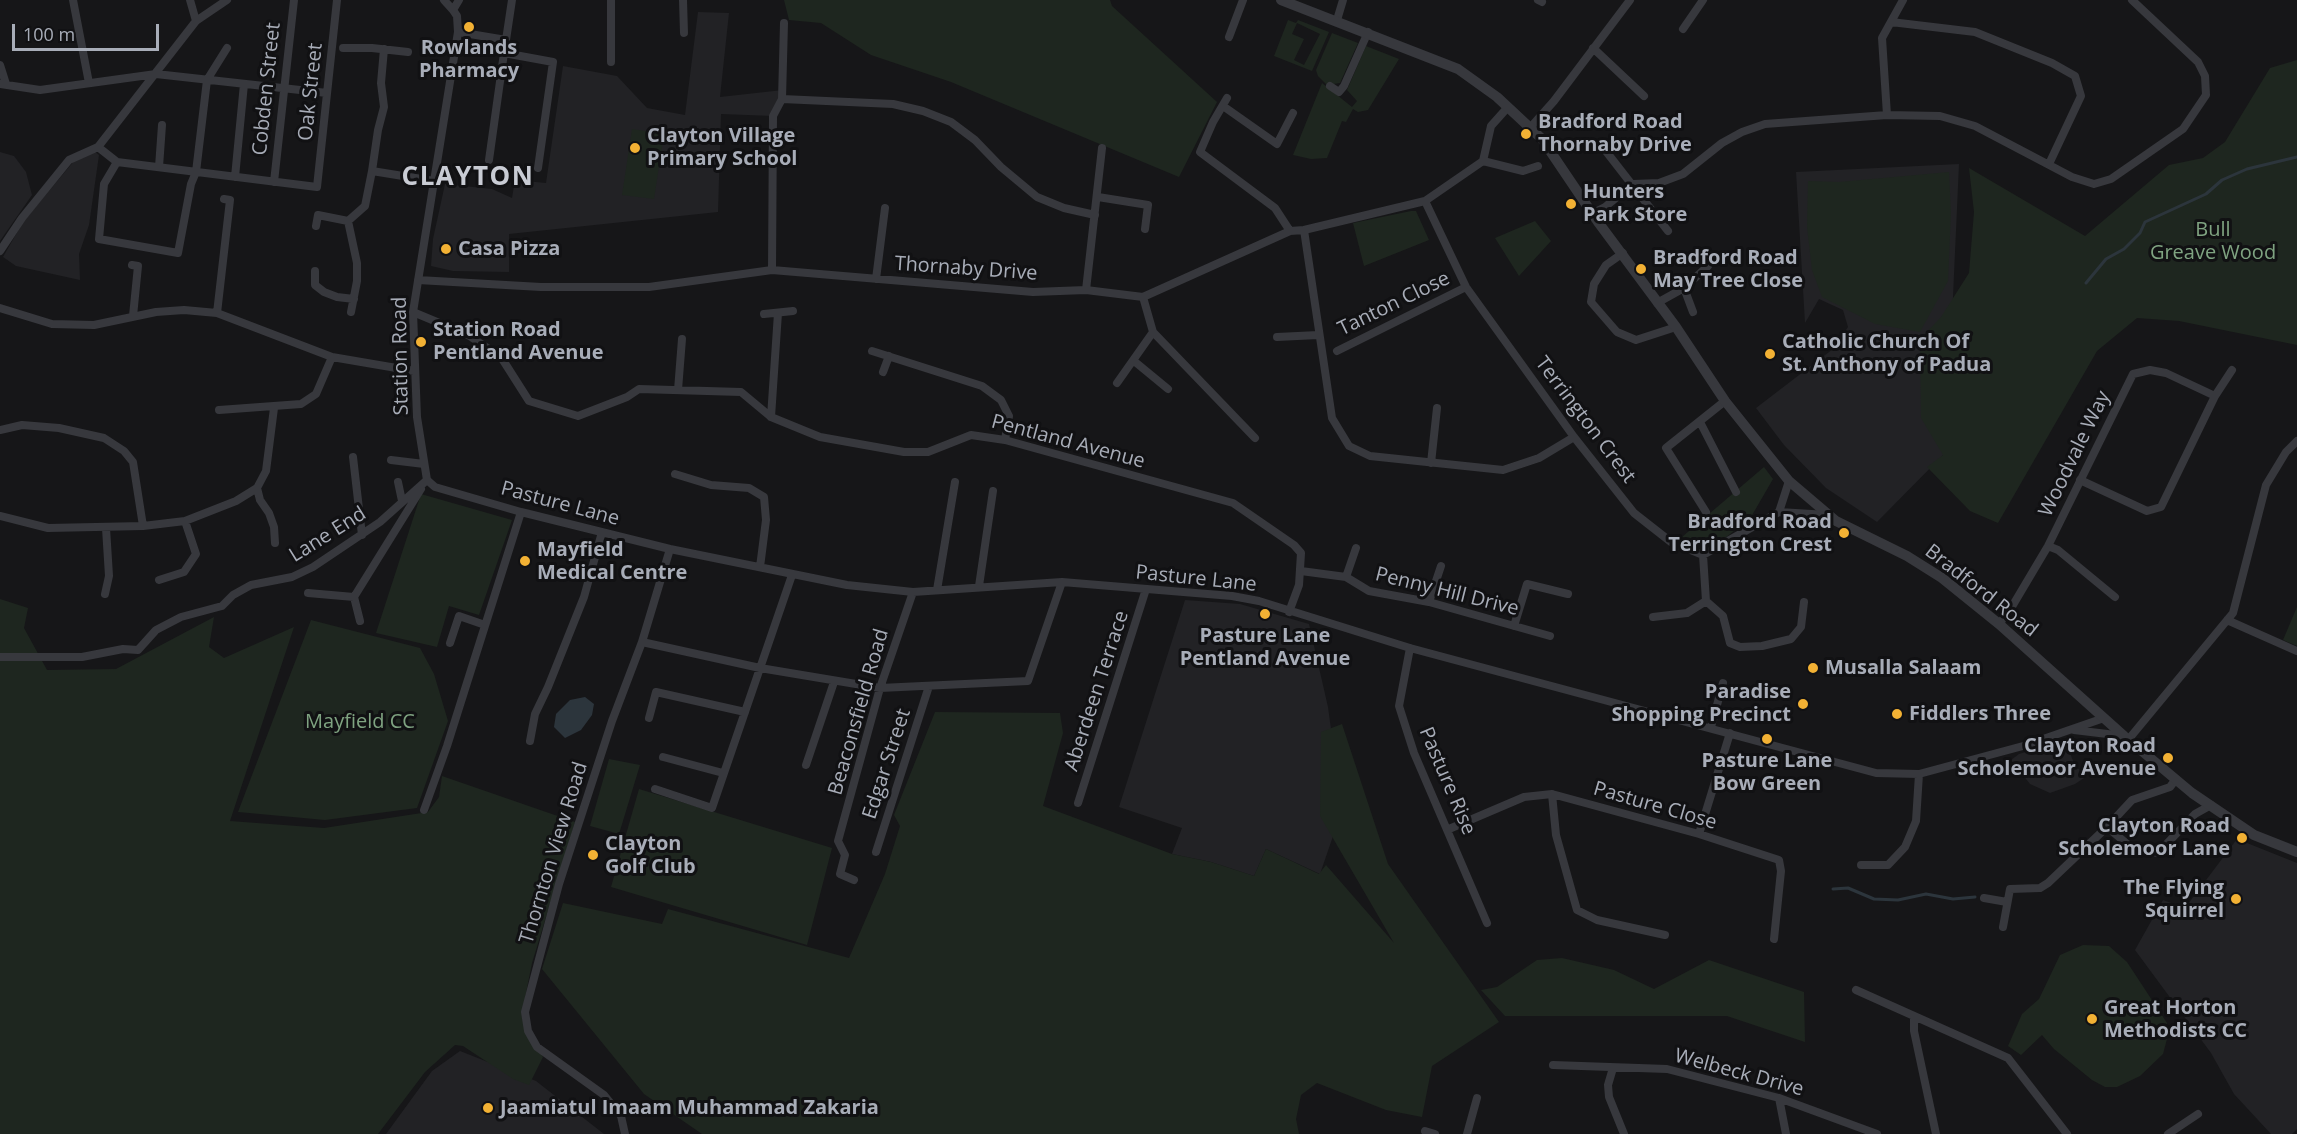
<!DOCTYPE html>
<html>
<head>
<meta charset="utf-8">
<style>
	body { margin:0 }
	#map { position:relative; width:2297px; height:1134px; overflow:hidden; background:#161618; font-family:"Open Sans",sans-serif }
	canvas { display:block }
	.scale { position:absolute; left:12px; top:24px; width:147px; height:27px; box-sizing:border-box; border:3px solid #a8adb8; border-top:0; padding-left:8px; font-size:18px; line-height:21px; white-space:nowrap; color:#a8adb8; -webkit-text-stroke:4px #111113; paint-order:stroke }
</style>
</head>
<body>
<div id="map">
<canvas width="2297" height="1134"></canvas>
<div class="scale">100 m</div>
</div>
<script>
const c = document.querySelector('canvas').getContext('2d');
c.lineJoin = 'round';
function paint(path, color) {
  c.fillStyle = color;
  c.fill(path, 'evenodd');
}
function toPath(rows) {
  const path = new Path2D();
  for (const r of rows) {
    path.moveTo(r[0], r[1]);
    for (let i = 2; i < r.length; i += 2) path.lineTo(r[i], r[i + 1]);
  }
  return path;
}
function trace(path, color, width, dash) {
  c.strokeStyle = color;
  c.lineWidth = width;
  c.lineCap = dash ? 'butt' : 'round';
  c.setLineDash(dash || []);
  c.stroke(path);
}
function drawText(font, color, halo, rows, align = 'center') {
  c.font = font + ' "Open Sans",sans-serif';
  c.lineWidth = 6;
  c.setLineDash([]);
  c.textBaseline = 'middle';
  c.strokeStyle = halo;
  c.fillStyle = color;
  for (const [text, x, y, turn = 0] of rows) {
    c.save();
    c.translate(x, y);
    c.rotate((+turn || 0) * Math.PI / 180);
    c.textAlign = isNaN(turn) ? turn : align;
    if (halo) c.strokeText(text, 0, 0);
    c.fillText(text, 0, 0);
    c.restore();
  }
}
const built = toPath([
	[698,12,729,13,720,97,783,90,773,116,721,114,718,212,509,234,509,272,453,271,431,266,433,239,445,184,492,189,512,198,515,180,546,183,563,66,617,76,647,108,685,115],
	[94,151,99,155,89,225,79,254,80,280,16,266,3,257,23,222,74,161],
	[0,152,14,156,26,172,32,195,0,241],
	[1959,164,1946,452,1877,522,1826,488,1784,445,1756,408,1833,349,1848,327,1843,310,1819,299,1805,323,1796,172],
	[1185,600,1240,604,1309,624,1328,707,1342,810,1320,874,1266,849,1254,876,1211,862,1172,854,1182,828,1119,807],
	[2065,740,2075,766,2087,776,2075,784,2050,793,2030,784,2011,760,2019,754],
	[2237,839,2297,863,2297,1129,2292,1134,2271,1134,2234,1094,2211,1053,2135,950,2163,900,2185,908],
	[460,1051,536,1081,604,1134,386,1134,432,1071]
]);
const green = toPath([
	[784,0,1110,0,1112,6,1217,102,1179,177,951,82,871,55,821,23,789,20],
	[1288,20,1296,23,1298,20,1329,32,1312,71,1274,56],
	[1297,23,1320,34,1304,65,1294,60,1304,39,1292,34],
	[1332,33,1358,43,1340,83,1327,85,1318,76,1316,70],
	[1366,46,1399,59,1368,110,1358,112,1353,109,1346,122,1342,121,1327,158,1311,159,1293,155,1322,83,1352,107,1357,101,1347,90],
	[2297,60,2297,345,2179,321,2137,318,2097,351,1998,523,1970,511,1927,467,1943,455,1921,418,1920,339,1941,317,1969,273,1974,212,1969,168,2085,236,2169,165,2203,158,2225,142,2270,68],
	[632,129,664,134,654,199,622,195],
	[1949,172,1951,213,1948,281,1920,332,1875,324,1822,297,1812,270,1807,227,1808,181,1839,182],
	[1411,211,1416,211,1429,240,1364,266,1353,223],
	[1535,221,1551,241,1519,276,1495,238],
	[1764,467,1773,479,1751,517,1719,543,1700,546,1682,537],
	[421,494,512,520,479,615,449,606,437,647,376,633],
	[0,599,28,608,24,628,47,670,116,669,214,617,209,647,224,658,294,627,230,821,324,828,428,812,439,797,442,776,575,822,532,963,525,998,531,1037,543,1057,529,1085,513,1079,463,1046,455,1045,425,1072,378,1134,0,1134],
	[2297,607,2297,646,2283,640],
	[311,620,420,648,434,674,448,721,417,808,325,820,238,812],
	[935,712,1060,713,1063,733,1043,806,1172,854,1211,862,1254,876,1266,849,1319,874,1326,865,1394,943,1320,816,1321,732,1342,724,1388,864,1499,1022,1432,1066,1422,1117,1386,1110,1317,1083,1301,1095,1296,1119,1299,1134,702,1134,644,1094,542,969,563,903,662,924,668,909,849,958,885,874,900,826,894,815],
	[609,759,640,765,619,834,590,826],
	[639,789,832,848,807,945,611,887],
	[2083,945,2109,946,2127,962,2167,1023,2167,1039,2163,1054,2140,1076,2117,1087,2105,1087,2092,1080,2054,1049,2042,1035,2021,1055,2008,1046,2022,1014,2039,999,2060,955],
	[1562,958,1614,970,1654,989,1709,960,1804,992,1805,1042,1727,1016,1505,1016,1481,990,1497,987,1537,960]
]);
const water = toPath([
	[585,697,594,704,592,715,581,730,565,738,554,727,556,714,570,700]
]);
const stream = toPath([
	[2086,283,2106,259,2124,249,2140,233,2145,222,2206,194,2222,180,2247,169,2297,157],
	[1833,889,1848,888,1874,899,1898,900,1926,894,1953,899,1975,897]
]);
const minor = toPath([
	[73,0,89,83],
	[190,0,196,21],
	[444,0,453,10],
	[459,0,453,10,457,16,458,32,413,312,417,417,427,480,435,487,521,512,670,549,847,585,913,592,1062,582,1232,596,1259,601,1410,648,1876,773,1919,774,2023,746,2104,718],
	[611,0,611,62],
	[683,0,684,33],
	[1538,0,1542,2],
	[1337,20,1343,0],
	[1891,22,1975,32,2052,63,2075,76,2081,96,2049,164],
	[1683,29,1703,0],
	[458,32,506,40,512,0],
	[1229,37,1243,0],
	[343,48,372,48,408,52],
	[1593,48,1644,96],
	[384,49,381,83,384,107,378,130,372,171,434,181],
	[0,65,6,84],
	[0,84,40,90,156,74,327,93],
	[1330,86,1339,92,1344,86,1368,32],
	[1227,98,1213,122,1200,152,1275,208,1290,231],
	[782,99,893,104,923,111,951,122,975,140,1001,167,1037,197,1064,208,1095,215],
	[1223,106,1277,144,1293,113],
	[1887,115,1882,38,1903,0],
	[1530,128,1554,101,1630,0],
	[98,147,117,162,317,187,337,0],
	[1605,150,1668,231],
	[489,160,504,53,553,62,538,168],
	[1483,161,1491,126,1508,107],
	[117,162,104,184,99,239,178,253,191,184,196,172,207,80,227,48],
	[159,167,162,125],
	[235,177,244,84],
	[274,182,294,0],
	[1098,197,1148,205,1145,229],
	[1425,201,1466,287,1574,437,1634,513,1671,542,1703,555,1779,512],
	[1593,213,1605,207,1633,184,1659,183,1683,174,1722,143,1742,132,1765,124,1887,115,1940,116,1975,126,2072,177,2094,184,2111,179,2183,129,2206,95,2205,76,2198,62,2132,0],
	[316,226,318,215,348,221],
	[1304,230,1332,418,1349,446,1370,456,1503,470,1539,458,1574,437],
	[0,251,22,218,69,160,98,147,196,21,227,0],
	[1623,253,1606,265,1594,284,1591,302,1617,332,1636,340,1676,327],
	[132,265,138,266,133,316],
	[772,270,773,116,782,99,784,23],
	[315,271,315,285,324,292,337,297,354,299],
	[876,279,885,208],
	[418,280,541,287,649,287,772,270,1033,292,1086,290,1143,297,1290,231,1304,230,1425,201,1483,161,1523,171,1538,166],
	[1684,288,1693,312],
	[1086,290,1102,148],
	[1143,297,1153,332,1255,438],
	[1657,303,1684,288,1708,266],
	[0,308,52,324,94,325,156,312,184,310,217,313,332,357,414,371],
	[351,312,357,281,357,263,348,221,365,206,372,171],
	[413,312,468,335,501,357,529,401,578,416,627,397,639,389,741,392,771,417,820,437,904,452,928,452,971,435,1005,440,1233,503,1294,545,1301,553,1299,585,1289,612],
	[217,313,230,200,224,199],
	[764,314,793,311],
	[1277,337,1318,335],
	[872,351,982,386,1001,400,1009,416,1005,440],
	[1337,351,1466,287],
	[1134,361,1168,389],
	[883,372,889,356],
	[1117,383,1153,332],
	[678,390,682,339],
	[219,410,301,404,316,394,332,357],
	[771,417,778,313],
	[1700,422,1736,492],
	[0,430,22,425,59,428,104,438,124,451,133,462,143,526],
	[353,457,362,535],
	[391,460,424,464],
	[1431,463,1437,408],
	[675,474,711,485,749,488,764,497,766,520,760,567],
	[2080,480,2147,511,2161,507,2215,396,2232,370],
	[1789,481,1779,512,1828,515],
	[398,482,402,501],
	[257,488,260,500,269,513,274,527,275,543],
	[1706,512,1666,448,1725,401],
	[0,516,48,528,143,526,185,521,236,501,257,488,266,471,274,408],
	[2048,546,2058,550,2115,597],
	[1301,571,1346,577,1369,591,1429,602,1550,636],
	[1346,577,1356,548],
	[159,580,184,572,196,554,185,521],
	[979,586,993,491],
	[937,590,955,482],
	[308,593,354,597,421,489],
	[105,594,109,576,106,528],
	[354,597,360,621],
	[1706,601,1723,616,1730,643,1740,647,1762,646,1791,639,1801,627,1804,602],
	[1429,602,1441,566],
	[1653,617,1687,613,1706,601,1703,555],
	[2227,620,2297,651],
	[1999,624,2010,610,2048,546,2133,374,2150,370,2166,373,2215,396],
	[1514,626,1527,584,1568,594],
	[642,642,760,668,880,688,1028,681,1062,582],
	[450,643,459,616,485,625],
	[1410,648,1399,706,1414,753,1487,923],
	[0,657,82,657,123,649,138,650,156,630,181,617,222,606,233,595,251,585,292,577,313,567,380,522,427,480],
	[649,718,656,692,745,712],
	[1711,727,1723,683],
	[2074,730,2124,736],
	[2128,740,2233,613,2266,485,2286,452,2297,441],
	[530,741,535,714,548,687,584,597,602,532],
	[663,757,723,773],
	[806,765,834,682],
	[2176,779,2170,787,2132,800,2107,827,2132,848,2158,853,2195,814,2211,805],
	[655,789,712,808,792,575],
	[1552,794,1556,835,1577,910,1597,920,1665,935],
	[1078,803,1146,589],
	[424,810,447,746,521,512],
	[1449,829,1524,797,1552,794,1699,834,1779,860,1781,871,1774,939],
	[1699,834,1730,733],
	[876,852,929,686],
	[1861,865,1888,865,1905,847,1916,821,1919,774],
	[854,880,840,874,845,855,838,841,880,688,913,592],
	[1984,898,2007,902],
	[2003,927,2010,889,2040,888,2048,883,2107,827],
	[1856,990,2008,1058,2067,1134],
	[1914,1018,1914,1031,1936,1134],
	[1553,1065,1667,1069,1779,1098,1877,1134],
	[1613,1068,1608,1085,1609,1097,1624,1134],
	[1779,1098,1786,1134],
	[1425,1131,1435,1134],
	[625,1134,621,1116,604,1095,537,1047,528,1031,525,1012,559,884,612,721,642,642,670,549],
	[1467,1134,1477,1098],
	[2168,1134,2198,1114]
]);
const tertiary = toPath([
	[1281,0,1458,69,1497,97,1542,139,1598,222,1676,327,1725,401,1789,481,1836,521,1907,556,1942,578,1999,624,2124,736,2192,793,2254,835,2297,852]
]);
const markers = [
	[469,27,6,"#f2b134"],
	[1526,134,6,"#f2b134"],
	[635,148,6,"#f2b134"],
	[1571,204,6,"#f2b134"],
	[446,249,6,"#f2b134"],
	[1641,269,6,"#f2b134"],
	[421,342,6,"#f2b134"],
	[1770,354,6,"#f2b134"],
	[1844,533,6,"#f2b134"],
	[525,561,6,"#f2b134"],
	[1265,614,6,"#f2b134"],
	[1813,668,6,"#f2b134"],
	[1803,704,6,"#f2b134"],
	[1897,714,6,"#f2b134"],
	[1767,739,6,"#f2b134"],
	[2168,758,6,"#f2b134"],
	[2242,838,6,"#f2b134"],
	[593,855,6,"#f2b134"],
	[2236,899,6,"#f2b134"],
	[2092,1019,6,"#f2b134"],
	[488,1108,6,"#f2b134"]
];
const poiNames = [
	["Rowlands",469,48,"center"],
	["Pharmacy",469,71,"center"],
	["Bradford Road",1538,122],
	["Thornaby Drive",1538,145],
	["Clayton Village",647,136],
	["Primary School",647,159],
	["Hunters",1583,192],
	["Park Store",1583,215],
	["Casa Pizza",458,249],
	["Bradford Road",1653,258],
	["May Tree Close",1653,281],
	["Station Road",433,330],
	["Pentland Avenue",433,353],
	["Catholic Church Of",1782,342],
	["St. Anthony of Padua",1782,365],
	["Bradford Road",1832,522,"right"],
	["Terrington Crest",1832,545,"right"],
	["Mayfield",537,550],
	["Medical Centre",537,573],
	["Pasture Lane",1265,636,"center"],
	["Pentland Avenue",1265,659,"center"],
	["Musalla Salaam",1825,668],
	["Paradise",1791,692,"right"],
	["Shopping Precinct",1791,715,"right"],
	["Fiddlers Three",1909,714],
	["Clayton Road",2156,746,"right"],
	["Scholemoor Avenue",2156,769,"right"],
	["Pasture Lane",1767,761,"center"],
	["Bow Green",1767,784,"center"],
	["Clayton Road",2230,826,"right"],
	["Scholemoor Lane",2230,849,"right"],
	["Clayton",605,844],
	["Golf Club",605,867],
	["The Flying",2224,888,"right"],
	["Squirrel",2224,911,"right"],
	["Great Horton",2104,1008],
	["Methodists CC",2104,1031],
	["Jaamiatul Imaam Muhammad Zakaria",500,1108]
];
const streetNames = [
	["Cobden Street",267,89,-84],
	["Oak Street",311,92,-84],
	["Thornaby Drive",966,269,4],
	["Tanton Close",1394,304,-26],
	["Station Road",401,356,-91],
	["Terrington Crest",1585,420,53],
	["Pentland Avenue",1068,442,15],
	["Woodvale Way",2075,454,-64],
	["Pasture Lane",560,504,15],
	["Lane End",328,535,-32],
	["Pasture Lane",1196,579,6],
	["Bradford Road",1981,591,38],
	["Penny Hill Drive",1447,592,14],
	["Aberdeen Terrace",1097,691,-72],
	["Beaconsfield Road",859,712,-74],
	["Edgar Street",887,764,-72],
	["Pasture Rise",1447,781,67],
	["Pasture Close",1655,806,16],
	["Thornton View Road",554,853,-73],
	["Welbeck Drive",1739,1073,15]
];
const parkNames = [
	["Bull",2213,230],
	["Greave Wood",2213,253],
	["Mayfield CC",360,722]
];
const districtNames = [
	["CLAYTON",468,178]
];
paint(built, '#222225');
paint(green, '#1e261f');
paint(water, '#2c353c');
trace(stream, '#2c353c', 3);
trace(minor, '#37383d', 8);
trace(tertiary, '#37383d', 10);
for (const [x, y, r, color] of markers) {
  const dot = new Path2D();
  dot.arc(x, y, r, 0, 2 * Math.PI);
  c.fillStyle = color;
  c.fill(dot);
  trace(dot, '#111113', 2);
}
drawText('bold 20px', '#a8adb8', '#111113', poiNames, 'left');
drawText('20px', '#a8adb8', '#111113', streetNames);
drawText('20px', '#7fa381', '#111113', parkNames);
c.letterSpacing = '1.5px';
drawText('bold 26px', '#c9ccd4', '#111113', districtNames);
c.letterSpacing = '0px';
</script>
</body>
</html>
